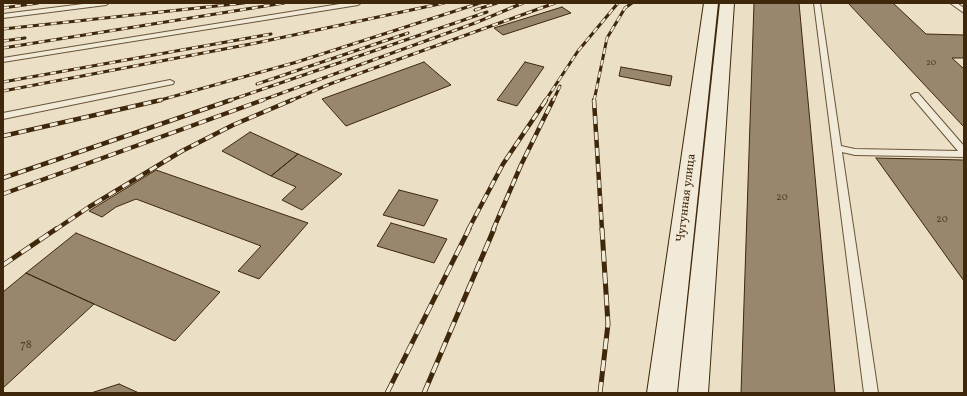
<!DOCTYPE html>
<html>
<head>
<meta charset="utf-8">
<style>
	body { margin:0 }
	#map { position:relative; width:967px; height:396px; overflow:hidden; background:#ebdfc5; font-family:Vollkorn,serif }
	canvas { display:block }
	.frame { position:absolute; inset:0; border:4px solid #3f270b; pointer-events:none }
</style>
</head>
<body>
<div id="map">
<canvas width="967" height="396"></canvas>
<div class="frame"></div>
</div>
<script>
const c = document.querySelector('canvas').getContext('2d');
c.lineJoin = 'round';
function paint(path, color) {
  c.fillStyle = color;
  c.fill(path, 'evenodd');
}
function toPath(rows) {
  const path = new Path2D();
  for (const r of rows) {
    path.moveTo(r[0], r[1]);
    for (let i = 2; i < r.length; i += 2) path.lineTo(r[i], r[i + 1]);
  }
  return path;
}
function trace(path, color, width, dash) {
  c.strokeStyle = color;
  c.lineWidth = width;
  c.lineCap = dash ? 'butt' : 'round';
  c.setLineDash(dash || []);
  c.stroke(path);
}
function drawText(font, color, halo, rows, align = 'center') {
  c.font = font + ' Vollkorn,serif';
  c.lineWidth = 3;
  c.setLineDash([]);
  c.textBaseline = 'middle';
  c.strokeStyle = halo;
  c.fillStyle = color;
  for (const [text, x, y, turn = 0] of rows) {
    c.save();
    c.translate(x, y);
    c.rotate((+turn || 0) * Math.PI / 180);
    c.textAlign = isNaN(turn) ? turn : align;
    if (halo) c.strokeText(text, 0, 0);
    c.fillText(text, 0, 0);
    c.restore();
  }
}
const building = toPath([
	[754,3,799,3,835,393,741,393,754,3],
	[848,3,893,3,926,34,964,35,964,58,952,58,964,69,964,127,848,3],
	[562,7,571,13,503,35,494,28,562,7],
	[424,62,451,85,346,126,322,99,424,62],
	[525,62,544,67,517,106,497,100,525,62],
	[621,67,672,76,670,86,619,76,621,67],
	[250,132,298,154,271,176,222,151,250,132],
	[298,154,342,174,302,210,282,200,296,187,271,176,298,154],
	[876,158,964,160,964,281,876,158],
	[156,170,308,223,259,279,238,271,261,246,136,199,116,207,102,217,89,211,156,170],
	[399,190,438,200,424,226,383,215,399,190],
	[391,223,447,239,434,263,377,246,391,223],
	[76,233,220,292,175,341,26,273,76,233],
	[26,273,94,304,3,388,3,292,26,273],
	[119,384,139,393,91,393,119,384]
]);
const lane = toPath([
	[91,3,109,3,106,5,3,18,3,14,91,3],
	[346,3,361,3,358,5,3,62,3,58,346,3],
	[814,3,820,3,841,146,855,149,958,151,912,97,911,95,915,93,918,93,964,146,964,157,855,155,842,152,878,393,864,393,814,3],
	[950,3,957,3,964,8,964,13,950,3],
	[170,80,174,82,173,84,3,119,3,113,170,80]
]);
const secondary = toPath([
	[704,3,718,3,677,393,647,393,704,3],
	[720,3,734,3,708,393,678,393,720,3]
]);
const railFar2 = toPath([
	[3,8,38,3],
	[475,10,497,3],
	[3,29,244,3],
	[3,41,25,38],
	[3,48,284,3],
	[3,82,271,34],
	[257,84,408,33],
	[3,91,256,43,444,3],
	[157,101,297,62,480,3],
	[228,101,487,12],
	[260,101,475,23,523,3],
	[290,101,330,84,555,3],
	[545,101,578,51,618,3],
	[553,101,560,86],
	[594,101,607,38,625,8,632,3]
]);
const railFar1 = toPath([
	[594,100,602,230],
	[3,136,161,100],
	[3,178,231,100],
	[3,194,263,100],
	[55,230,89,207,182,151,233,125,292,100],
	[468,230,503,164,546,100],
	[493,230,521,165,553,100]
]);
const rail = toPath([
	[3,265,56,229],
	[387,393,469,229],
	[424,393,494,229],
	[600,393,608,324,602,229]
]);
const farNumbernames = [
	["20",931,63]
];
const numberNames = [
	["20",782,198],
	["20",942,220]
];
const streetNames = [
	["Чугунная улица",687,198,-83]
];
const nearNumbernames = [
	["78",26,346]
];
paint(building, '#98876c');
trace(building, '#3f270b', 1);
trace(lane, '#6a553a', 2);
trace(secondary, '#3f270b', 2);
paint(lane, '#f2ead9');
paint(secondary, '#f2ead9');
trace(railFar2, '#3f270b', 3);
trace(railFar1, '#3f270b', 4.5);
trace(rail, '#3f270b', 5);
trace(railFar2, '#f2ead9', 2, [6]);
trace(railFar1, '#f2ead9', 3, [8]);
trace(rail, '#f2ead9', 3.5, [11]);
drawText('9px', '#553f23', null, farNumbernames);
drawText('10px', '#553f23', null, numberNames);
drawText('12px', '#3f270b', '#f2ead9', streetNames);
drawText('12px', '#553f23', null, nearNumbernames);
</script>
</body>
</html>
